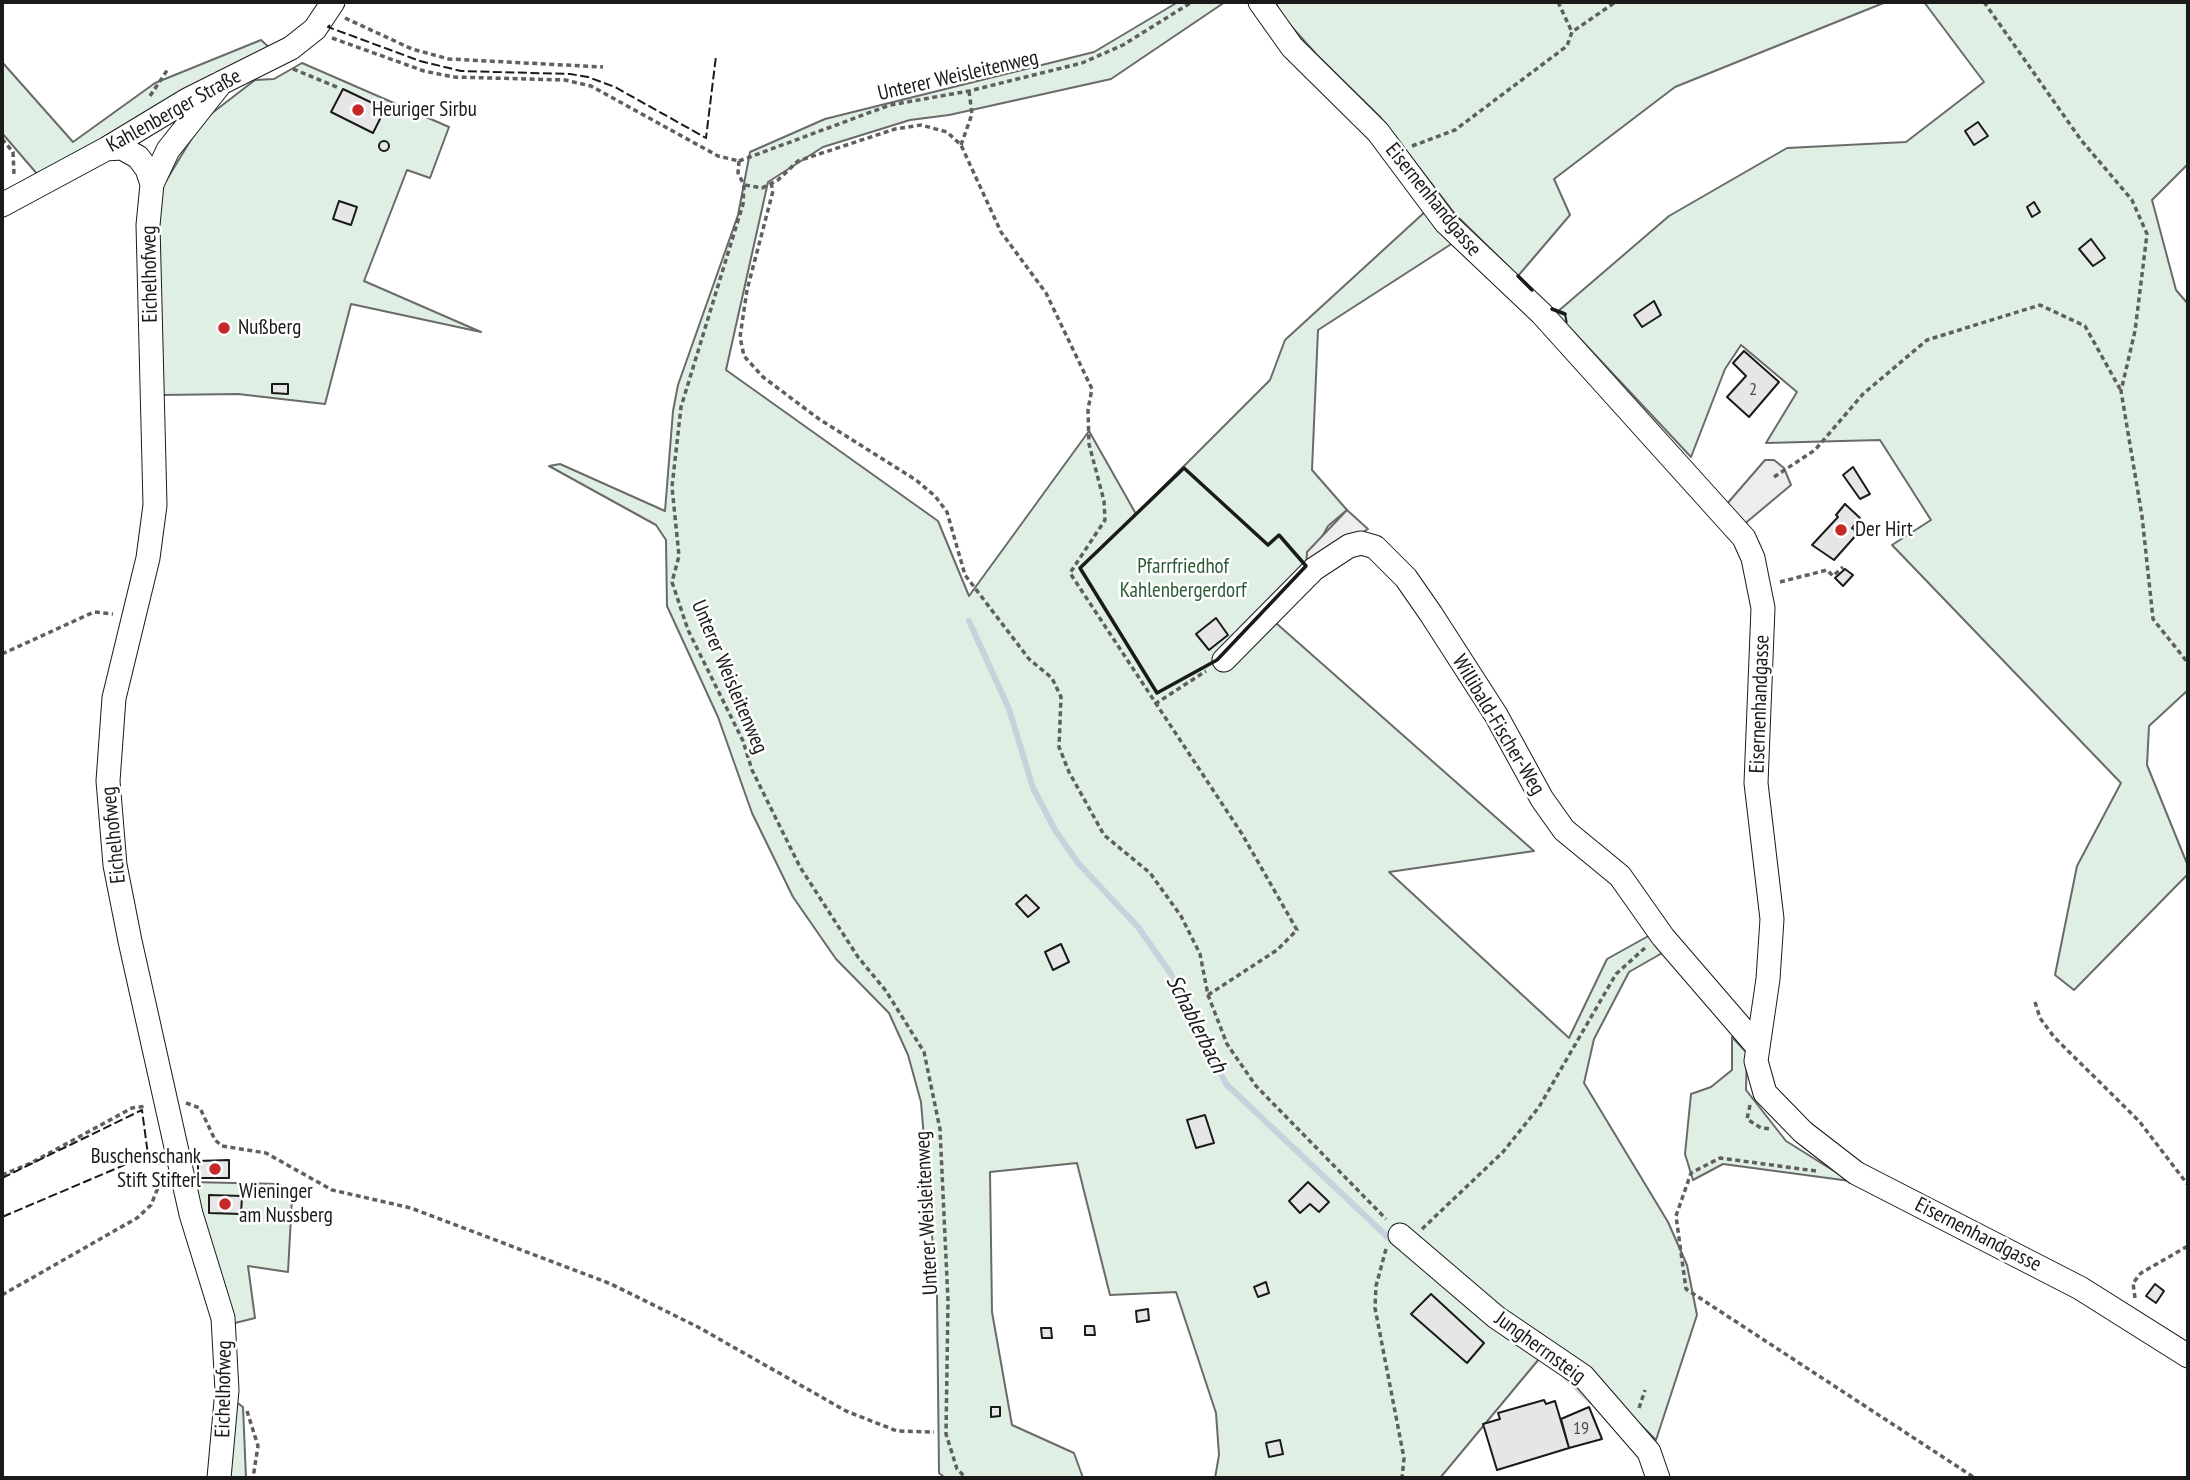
<!DOCTYPE html>
<html>
<head>
<meta charset="utf-8">
<style>
	body { margin:0 }
	#map { position:relative; width:2190px; height:1480px; overflow:hidden; background:#fff; font-family:"PT Sans Narrow",sans-serif }
	canvas { display:block }
	.frame { position:absolute; inset:0; border:4px solid #1a1a1a; pointer-events:none }
</style>
</head>
<body>
<div id="map">
<canvas width="2190" height="1480"></canvas>
<div class="frame"></div>
</div>
<script>
const c = document.querySelector('canvas').getContext('2d');
c.lineJoin = 'round';
function paint(path, color) {
  c.fillStyle = color;
  c.fill(path, 'evenodd');
}
function toPath(rows) {
  const path = new Path2D();
  for (const r of rows) {
    if (r.length === 3) {
      path.moveTo(r[0] + r[2], r[1]);
      path.arc(r[0], r[1], r[2], 0, 2 * Math.PI);
      continue;
    }
    path.moveTo(r[0], r[1]);
    for (let i = 2; i < r.length; i += 2) path.lineTo(r[i], r[i + 1]);
  }
  return path;
}
function trace(path, color, width, dash) {
  c.strokeStyle = color;
  c.lineWidth = width;
  c.lineCap = dash ? 'butt' : 'round';
  c.setLineDash(dash || []);
  c.stroke(path);
}
function drawText(font, color, halo, rows, align = 'center') {
  c.font = font + ' "PT Sans Narrow",sans-serif';
  c.lineWidth = 5;
  c.setLineDash([]);
  c.textBaseline = 'middle';
  c.strokeStyle = halo;
  c.fillStyle = color;
  for (const [text, x, y, turn = 0] of rows) {
    c.save();
    c.translate(x, y);
    c.rotate((+turn || 0) * Math.PI / 180);
    c.textAlign = isNaN(turn) ? turn : align;
    if (halo) c.strokeText(text, 0, 0);
    c.fillText(text, 0, 0);
    c.restore();
  }
}
const green = toPath([
	[1178,2,1225,2,1111,79,949,115,910,120,823,147,768,182,726,370,938,521,969,596,1089,431,1136,514,1270,380,1285,340,1427,210,1456,241,1318,330,1312,470,1347,510,1328,526,1276,623,1534,851,1389,872,1569,1038,1607,959,1652,934,1664,952,1629,972,1594,1039,1584,1083,1668,1222,1687,1265,1697,1315,1656,1440,1588,1373,1539,1359,1440,1478,1215,1478,1219,1455,1216,1413,1176,1292,1110,1295,1077,1163,990,1172,992,1312,1012,1425,1074,1453,1083,1478,945,1478,939,1473,937,1296,921,1102,908,1055,889,1013,836,959,793,897,752,813,718,717,667,606,666,540,656,525,549,466,560,464,665,511,673,411,678,385,738,215,750,152,825,119,1094,52,1178,2],
	[1275,2,1886,2,1675,87,1554,179,1570,215,1518,276,1455,214,1381,118,1317,55,1282,16,1275,2],
	[1924,2,2188,2,2188,164,2152,200,2176,290,2188,304,2188,690,2149,726,2147,765,2188,866,2188,874,2074,990,2055,975,2077,866,2121,783,1892,545,1931,520,1880,440,1766,443,1797,392,1741,345,1725,369,1691,457,1556,313,1669,216,1787,148,1906,142,1984,82,1924,2],
	[261,40,272,50,38,175,2,133,2,62,73,142,155,83,261,40],
	[302,63,449,127,430,178,407,170,364,281,481,332,351,304,325,404,238,394,161,395,154,235,161,189,203,120,255,80,274,79,302,63],
	[1732,1037,1747,1053,1746,1090,1786,1141,1850,1181,1723,1164,1693,1180,1685,1154,1691,1094,1711,1087,1732,1070,1732,1037],
	[190,1182,280,1184,292,1198,288,1272,248,1266,255,1318,231,1324,190,1182],
	[235,1401,243,1407,246,1478,223,1478,235,1401]
]);
const parking = toPath([
	[1765,460,1774,460,1784,468,1791,485,1742,526,1726,505,1765,460],
	[1347,510,1368,529,1306,566,1307,552,1347,510]
]);
const stream = toPath([
	[969,621,1009,709,1033,788,1055,830,1078,863,1138,927,1171,974,1226,1084,1395,1244],
	[1566,1377,1591,1401]
]);
const building = toPath([
	[343,89,385,109,373,133,331,112,343,89],
	[1978,122,1988,136,1974,145,1965,131,1978,122],
	[384,146,5],
	[339,201,357,207,351,225,333,219,339,201],
	[2034,202,2040,212,2032,217,2027,207,2034,202],
	[2091,239,2105,258,2093,266,2079,249,2091,239],
	[1654,301,1661,315,1642,327,1634,315,1654,301],
	[1744,351,1779,382,1749,417,1727,397,1746,376,1733,363,1744,351],
	[272,384,288,384,288,394,272,393,272,384],
	[1853,467,1870,494,1860,499,1843,475,1853,467],
	[1845,504,1860,518,1852,528,1858,533,1834,560,1812,545,1838,517,1836,515,1845,504],
	[1845,569,1853,575,1843,586,1835,578,1845,569],
	[1216,618,1228,635,1209,650,1196,634,1216,618],
	[1026,895,1039,908,1028,917,1016,904,1026,895],
	[1061,944,1069,962,1053,970,1045,952,1061,944],
	[1205,1115,1214,1143,1196,1148,1187,1120,1205,1115],
	[229,1160,229,1178,198,1178,198,1161,229,1160],
	[1308,1182,1329,1202,1319,1212,1310,1204,1300,1213,1289,1201,1308,1182],
	[209,1195,242,1196,241,1214,209,1213,209,1195],
	[1266,1282,1269,1293,1258,1297,1254,1287,1266,1282],
	[2155,1284,2164,1291,2156,1303,2146,1296,2155,1284],
	[1431,1294,1484,1343,1467,1363,1411,1314,1431,1294],
	[1148,1309,1149,1320,1137,1322,1136,1311,1148,1309],
	[1085,1326,1094,1326,1095,1335,1085,1335,1085,1326],
	[1041,1328,1051,1328,1052,1338,1042,1338,1041,1328],
	[1544,1400,1546,1404,1555,1401,1569,1448,1497,1470,1483,1424,1500,1419,1498,1413,1544,1400],
	[991,1407,1000,1407,1000,1416,991,1417,991,1407],
	[1589,1407,1602,1439,1569,1448,1561,1419,1589,1407],
	[1280,1440,1283,1454,1269,1457,1266,1443,1280,1440]
]);
const path = toPath([
	[1558,2,1572,32],
	[1984,2,2081,140,2132,200,2147,234,2135,331,2121,391,2142,516,2153,619,2188,663],
	[345,18,412,49,449,59,603,67],
	[332,38,424,71,453,77,565,80,591,86,718,156,739,161],
	[293,69,339,88],
	[150,96,168,69],
	[2,139,13,152,14,174],
	[961,145,972,114,969,91],
	[1412,146,1455,130,1567,46,1572,32,1614,3],
	[739,161,738,173,744,185,743,204,681,407,672,487,679,556,672,582,688,630,743,741,752,770,800,867,858,957,886,991,924,1052,940,1129,948,1301,946,1434,957,1469,966,1478],
	[739,161,890,105,969,91,1082,63,1123,45,1192,2],
	[771,183,773,191,747,290,740,337,744,356,763,377,819,419,916,480,935,496,947,512,965,575,1029,659,1052,678,1061,697,1059,747,1069,772,1104,835,1150,873,1181,916,1200,954,1208,995,1227,1044,1256,1086,1386,1219],
	[745,185,762,188,778,180,798,161,895,129,921,125,947,132,961,145,1001,232,1046,293,1092,389,1088,409,1089,444,1104,501,1105,520,1070,573,1242,834,1297,930,1277,950,1208,995],
	[1774,477,1815,450,1863,394,1927,340,2040,305,2085,326,2120,389],
	[1780,582,1827,570,1833,576,1843,567],
	[2,654,94,612,113,614],
	[1155,704,1206,671],
	[2035,1002,2040,1018,2054,1037,2139,1121,2188,1185],
	[186,1103,200,1108,215,1140,222,1146,266,1153,332,1190,411,1208,611,1284,698,1327,846,1411,897,1431,934,1432],
	[1750,1105,1747,1119,1761,1128,1771,1129],
	[1816,1171,1720,1158,1691,1173,1676,1216,1686,1289,1975,1478],
	[2,1175,31,1163,132,1108,147,1106],
	[1422,1229,1503,1152,1539,1107,1616,974,1646,947],
	[1386,1249,1376,1286,1375,1308,1404,1458,1402,1478],
	[2,1295,137,1218,151,1205,161,1180],
	[2135,1298,2133,1283,2141,1273,2188,1246],
	[1639,1408,1645,1390],
	[247,1411,258,1446,253,1478]
]);
const minor = toPath([
	[1260,2,1292,47,1378,132,1446,223,1542,314,1744,538,1753,558,1763,608,1756,783,1772,919,1768,979,1756,1061,1765,1093,1803,1132,1856,1173,2080,1288,2188,1356],
	[106,149,122,148,138,157,147,169,152,184],
	[2,205,106,149,187,100,291,48,315,29,333,2],
	[1224,660,1314,569,1349,546,1361,543,1375,547,1406,578,1431,614,1496,715,1542,799,1564,830,1620,876,1663,937,1757,1046],
	[1400,1235,1496,1317,1583,1376,1649,1452,1658,1478],
	[219,1478,227,1390,223,1318,191,1214,130,941,115,865,108,781,114,698,148,558,155,505,148,225,152,184,168,150,221,83]
]);
const fence = toPath([
	[330,25,328,27,420,61,461,71,570,74,588,77,615,87,706,138,716,56],
	[1565,314,1567,324],
	[2,1178,142,1110,148,1155,2,1217]
]);
const wall = toPath([
	[1518,276,1532,290],
	[1552,309,1565,314],
	[1184,468,1268,545,1279,535,1306,566,1217,660,1157,693,1080,568,1184,468]
]);
const markers = [
	[358,110,7,"#c62828"],
	[224,328,7,"#c62828"],
	[1841,530,7,"#c62828"],
	[215,1169,7,"#c62828"],
	[225,1204,7,"#c62828"]
];
const numberNames = [
	["2",1753,390],
	["19",1581,1429]
];
const streetNames = [
	["Unterer Weisleitenweg",958,76,-13],
	["Kahlenberger Straße",174,111,-29],
	["Eisernenhandgasse",1433,200,51],
	["Eichelhofweg",150,274,-91],
	["Unterer Weisleitenweg",729,677,67],
	["Eisernenhandgasse",1760,704,-88],
	["Willibald-Fischer-Weg",1498,725,59],
	["Eichelhofweg",114,835,-96],
	["Unterer Weisleitenweg",927,1213,-93],
	["Eisernenhandgasse",1978,1235,27],
	["Jungherrnsteig",1540,1348,36],
	["Eichelhofweg",224,1389,-89]
];
const poiNames = [
	["Heuriger Sirbu",372,110],
	["Nußberg",238,328],
	["Der Hirt",1855,530],
	["Buschenschank",201,1157,"right"],
	["Stift Stifterl",201,1181,"right"],
	["Wieninger",239,1192],
	["am Nussberg",239,1216]
];
const parkNames = [
	["Pfarrfriedhof",1183,567],
	["Kahlenbergerdorf",1183,591]
];
const waterNames = [
	["Schablerbach",1196,1024,63]
];
paint(green, '#e0efe3');
trace(green, '#6a6a6a', 2);
paint(parking, '#ededed');
trace(parking, '#6a6a6a', 2);
trace(stream, '#c6d2dc', 6);
paint(building, '#e6e6e6');
trace(building, '#1a1a1a', 2);
trace(minor, '#1a1a1a', 25);
trace(path, '#5f5f5f', 3.5, [5, 3.5]);
trace(minor, '#fff', 23);
trace(fence, '#1a1a1a', 2, [9, 3.5]);
trace(wall, '#1a1a1a', 3.5);
for (const [x, y, r, color] of markers) {
  const dot = new Path2D();
  dot.arc(x, y, r, 0, 2 * Math.PI);
  c.fillStyle = color;
  c.fill(dot);
  trace(dot, '#fff', 2.5);
}
drawText('18px', '#4d4d4d', null, numberNames);
drawText('21px', '#1a1a1a', '#fff', streetNames);
drawText('21px', '#1a1a1a', '#fff', poiNames, 'left');
drawText('21px', '#2b5a34', '#fff', parkNames);
drawText('italic 23px', '#1a1a1a', '#fff', waterNames);
</script>
</body>
</html>
